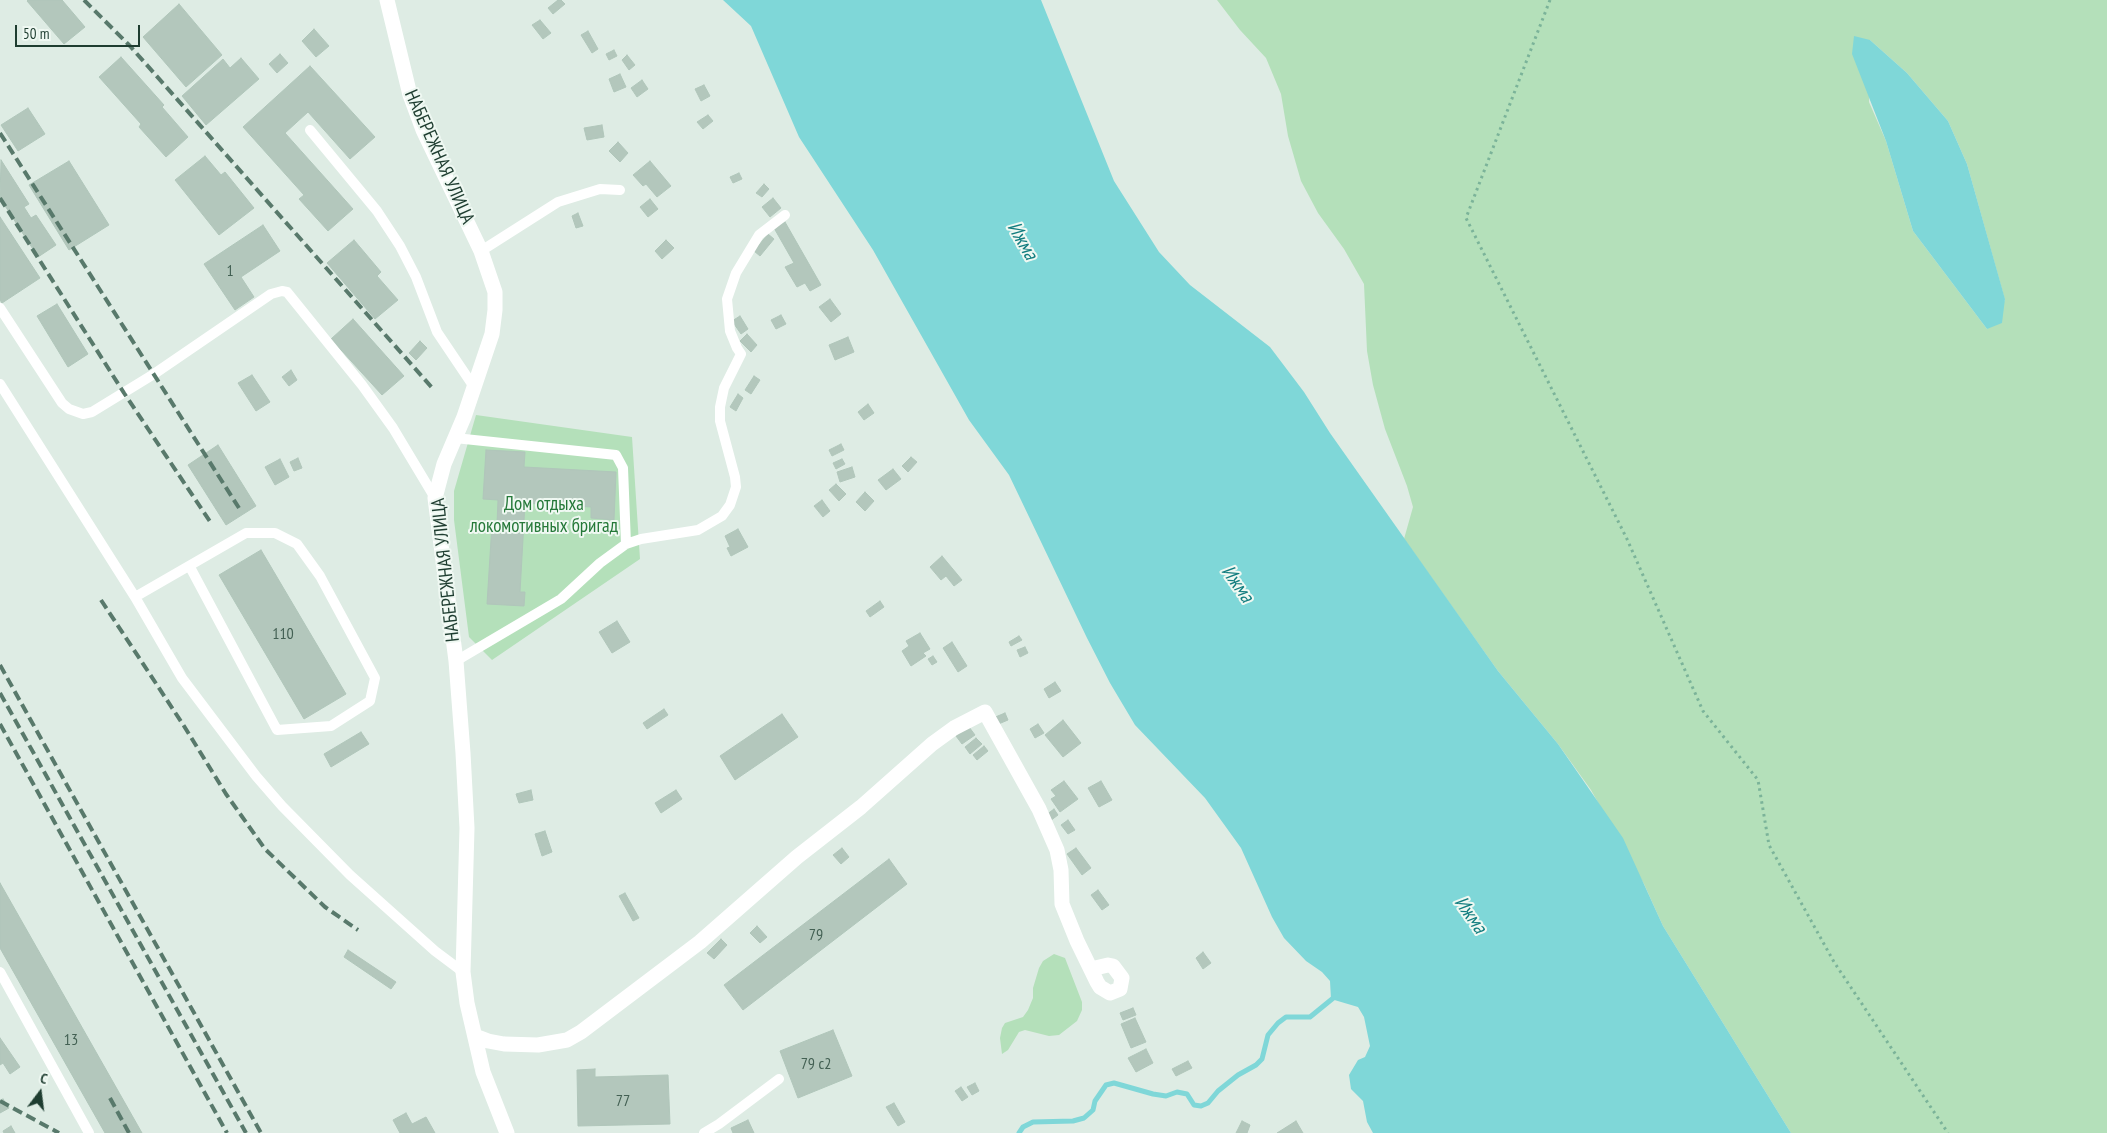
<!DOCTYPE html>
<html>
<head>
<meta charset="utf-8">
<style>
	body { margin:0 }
	#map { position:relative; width:2107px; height:1133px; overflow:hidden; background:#deece4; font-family:"PT Sans Narrow",sans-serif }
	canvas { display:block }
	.north { position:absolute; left:15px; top:1068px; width:50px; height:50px; -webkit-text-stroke:4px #eff8f2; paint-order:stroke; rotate:15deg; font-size:14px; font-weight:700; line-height:20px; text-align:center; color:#1e3d30 }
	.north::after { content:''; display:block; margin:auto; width:18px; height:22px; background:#1e3d30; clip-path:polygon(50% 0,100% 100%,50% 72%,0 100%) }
	.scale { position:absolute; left:15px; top:25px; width:125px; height:22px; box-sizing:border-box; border:2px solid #1e3d30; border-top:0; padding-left:6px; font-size:15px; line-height:18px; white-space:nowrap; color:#1e3d30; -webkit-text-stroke:4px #eff8f2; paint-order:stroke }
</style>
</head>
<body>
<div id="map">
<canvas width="2107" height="1133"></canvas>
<div class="north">С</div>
<div class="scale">50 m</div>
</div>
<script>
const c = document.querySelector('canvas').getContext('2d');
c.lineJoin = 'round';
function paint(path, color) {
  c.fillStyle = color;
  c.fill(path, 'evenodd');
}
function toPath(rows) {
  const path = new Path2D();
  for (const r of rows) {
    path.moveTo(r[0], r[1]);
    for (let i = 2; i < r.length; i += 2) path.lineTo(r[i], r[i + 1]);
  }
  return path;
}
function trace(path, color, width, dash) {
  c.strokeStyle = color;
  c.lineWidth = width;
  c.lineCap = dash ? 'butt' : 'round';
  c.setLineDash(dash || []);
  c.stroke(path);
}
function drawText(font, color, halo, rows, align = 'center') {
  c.font = font + ' "PT Sans Narrow",sans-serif';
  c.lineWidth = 4;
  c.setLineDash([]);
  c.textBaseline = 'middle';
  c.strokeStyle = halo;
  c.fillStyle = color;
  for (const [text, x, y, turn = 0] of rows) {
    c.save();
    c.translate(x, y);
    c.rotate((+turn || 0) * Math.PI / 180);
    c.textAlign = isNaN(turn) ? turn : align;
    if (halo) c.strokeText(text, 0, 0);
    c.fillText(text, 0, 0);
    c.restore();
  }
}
const green = toPath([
	[1217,0,2107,0,2107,1133,1791,1133,1663,926,1644,884,1591,790,1558,744,1498,671,1404,539,1413,507,1407,486,1385,429,1373,385,1367,351,1364,284,1344,249,1318,213,1301,181,1288,136,1281,94,1266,58,1240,30],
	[1870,40,1907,73,1948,121,1967,164,2005,300,1987,329,1913,231,1886,141,1869,102],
	[476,415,632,437,640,559,492,660,469,637,454,520,454,491],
	[1054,954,1065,958,1082,1002,1082,1010,1077,1021,1059,1035,1049,1036,1025,1030,1019,1032,1008,1050,1002,1054,1000,1038,1002,1028,1005,1023,1023,1017,1028,1010,1033,998,1033,988,1039,968,1043,961]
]);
const water = toPath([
	[723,0,1041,0,1114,181,1159,252,1190,285,1270,347,1304,392,1330,433,1498,671,1558,744,1623,838,1663,926,1791,1133,1373,1133,1367,1122,1363,1101,1351,1089,1349,1075,1358,1060,1365,1057,1370,1046,1364,1017,1358,1007,1331,999,1330,981,1322,972,1306,961,1284,938,1272,917,1241,848,1205,798,1135,725,1110,683,1087,638,1009,475,969,420,873,250,799,137,751,26],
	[1854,36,1870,40,1907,73,1948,121,1967,164,2005,299,2002,323,1987,329,1913,231,1886,141,1852,54]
]);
const stream = toPath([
	[1019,1133,1023,1127,1033,1122,1073,1121,1084,1118,1093,1110,1095,1101,1106,1085,1114,1083,1153,1094,1166,1096,1177,1092,1187,1094,1194,1105,1201,1106,1208,1103,1218,1091,1238,1075,1256,1065,1262,1059,1268,1035,1278,1023,1286,1017,1310,1017,1337,995]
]);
const building = toPath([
	[28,0,62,0,85,27,64,44,27,1,28,0],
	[558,0,561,0,565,4,553,14,548,8,558,0],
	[179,4,222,55,186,87,143,37,179,4],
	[540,20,551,33,543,39,532,25,540,20],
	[314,29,329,46,316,57,302,41,314,29],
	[588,31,598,49,592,53,581,35,588,31],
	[614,50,617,56,609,60,606,54,614,50],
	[280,54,288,63,277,73,269,64,280,54],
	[627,55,635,65,629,70,622,60,627,55],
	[121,57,164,105,162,107,188,137,166,157,139,127,141,124,99,77,121,57],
	[241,58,259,79,206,125,182,96,223,59,230,68,241,58],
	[310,66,375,137,350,159,308,112,285,133,353,209,328,231,299,199,304,195,243,127,310,66],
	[620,74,626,87,614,92,609,79,620,74],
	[642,80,648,89,637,97,631,88,642,80],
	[704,85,710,96,701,101,695,89,704,85],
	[28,108,45,134,18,151,1,125,28,108],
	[708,115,713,121,703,129,697,122,708,115],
	[602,125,604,137,587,140,584,128,602,125],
	[618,142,628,153,620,162,609,151,618,142],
	[205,156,221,175,225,172,254,208,219,235,175,180,205,156],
	[1,160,29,204,24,207,31,218,36,215,56,245,38,257,0,198,1,160],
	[69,161,109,225,69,250,29,185,69,161],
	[650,161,671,186,657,197,646,184,643,186,633,175,650,161],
	[739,173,742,179,733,183,730,177,739,173],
	[764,184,769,189,762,197,756,193,764,184],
	[773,198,781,208,770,217,762,207,773,198],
	[650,199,658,209,648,217,640,207,650,199],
	[578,213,583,226,576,228,572,216,578,213],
	[0,217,40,278,2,303,0,300,0,217],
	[785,222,821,285,810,291,805,283,797,287,785,267,794,263,774,228,785,222],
	[263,225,280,251,241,277,254,297,235,310,204,264,263,225],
	[768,234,774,239,760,256,754,251,768,234],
	[354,240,381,272,377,276,398,300,375,319,327,263,354,240],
	[666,240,674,248,662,259,655,251,666,240],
	[830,299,841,314,831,322,819,307,830,299],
	[57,304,88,354,68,367,37,316,57,304],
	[781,315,786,324,776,329,771,320,781,315],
	[740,316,748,329,741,334,732,321,740,316],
	[353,319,404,376,382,395,331,339,353,319],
	[747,334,757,345,751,352,740,341,747,334],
	[848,337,854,352,835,360,829,345,848,337],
	[420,341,427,348,416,360,409,353,420,341],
	[291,370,297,380,289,386,282,377,291,370],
	[252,375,270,402,256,411,238,383,252,375],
	[754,376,760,380,751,394,745,390,754,376],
	[738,394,743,398,736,411,730,407,738,394],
	[868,404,874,413,864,420,858,412,868,404],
	[841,444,844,450,832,456,829,450,841,444],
	[218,445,256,506,226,525,188,465,218,445],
	[486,450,525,452,524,467,616,472,614,520,591,518,591,507,525,503,520,592,525,592,524,606,487,604,492,524,497,524,498,500,483,499,486,450],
	[911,457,917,462,908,472,902,466,911,457],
	[298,458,302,468,294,471,290,462,298,458],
	[280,459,289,477,275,485,265,467,280,459],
	[842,459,845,464,836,469,833,463,842,459],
	[852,467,855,477,840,482,837,472,852,467],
	[893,469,901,479,886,490,878,480,893,469],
	[836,484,846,494,839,501,829,490,836,484],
	[865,492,874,501,865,511,856,502,865,492],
	[822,500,830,511,823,517,814,506,822,500],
	[738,529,748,547,731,556,727,548,730,547,725,536,738,529],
	[261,550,346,694,304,719,219,575,261,550],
	[942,556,962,580,954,586,946,576,941,580,930,567,942,556],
	[880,601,884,607,870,617,866,611,880,601],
	[617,621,630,642,612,653,599,632,617,621],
	[920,633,930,649,923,653,926,656,911,666,902,651,909,646,906,641,920,633],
	[1019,636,1022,640,1011,646,1009,642,1019,636],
	[952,642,967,666,958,672,943,648,952,642],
	[1025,647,1028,653,1020,657,1017,650,1025,647],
	[933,656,937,662,932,665,928,659,933,656],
	[1055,682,1061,691,1049,698,1044,689,1055,682],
	[664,709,668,715,647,729,643,723,664,709],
	[1005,713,1008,720,996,725,993,718,1005,713],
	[782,714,798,737,735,780,720,756,782,714],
	[1063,720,1081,743,1063,757,1045,735,1063,720],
	[1038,724,1044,733,1035,738,1030,729,1038,724],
	[969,727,975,735,962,744,956,736,969,727],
	[361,732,369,744,331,767,324,754,361,732],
	[976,738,982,744,970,754,965,747,976,738],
	[984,746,988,751,977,760,973,755,984,746],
	[1064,781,1078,799,1060,812,1051,799,1056,796,1051,790,1064,781],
	[1101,781,1112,800,1099,807,1088,788,1101,781],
	[531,790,533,800,519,803,516,794,531,790],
	[676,790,682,799,661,813,655,803,676,790],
	[1054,809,1058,815,1050,821,1046,815,1054,809],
	[1068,820,1075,830,1068,834,1061,825,1068,820],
	[545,831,552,852,542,856,535,834,545,831],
	[842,848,849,857,841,864,833,855,842,848],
	[1076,848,1091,868,1082,875,1067,854,1076,848],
	[889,859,907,884,743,1010,724,985,889,859],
	[0,883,142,1133,105,1133,0,948,0,883],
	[1098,890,1109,905,1102,910,1091,895,1098,890],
	[625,893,639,918,633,921,619,896,625,893],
	[757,926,767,937,760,943,750,933,757,926],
	[721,939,727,945,714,959,707,953,721,939],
	[348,950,396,982,391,989,344,957,348,950],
	[1203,952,1211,963,1203,969,1196,958,1203,952],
	[1133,1008,1136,1015,1123,1020,1120,1013,1133,1008],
	[1135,1018,1146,1042,1131,1048,1121,1024,1135,1018],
	[833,1030,852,1076,798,1098,780,1051,833,1030],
	[0,1038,20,1067,10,1074,3,1063,0,1065,0,1038],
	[1146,1049,1153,1063,1136,1072,1128,1058,1146,1049],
	[1188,1061,1192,1068,1176,1076,1172,1069,1188,1061],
	[595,1069,595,1077,668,1075,670,1124,578,1126,577,1070,595,1069],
	[975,1083,979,1091,972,1095,967,1087,975,1083],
	[961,1087,968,1097,962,1101,955,1091,961,1087],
	[3,1099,9,1108,0,1113,0,1101,3,1099],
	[894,1103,905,1122,898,1126,886,1107,894,1103],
	[406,1113,412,1124,426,1117,435,1133,400,1133,393,1120,406,1113],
	[748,1120,754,1133,733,1133,731,1128,748,1120],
	[1242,1121,1250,1125,1247,1133,1236,1133,1242,1121],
	[1296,1121,1303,1133,1277,1133,1296,1121],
	[11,1126,15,1133,4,1133,3,1131,11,1126]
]);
const path = toPath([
	[1550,0,1466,218,1627,539,1703,711,1758,780,1769,845,1834,962,1948,1133]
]);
const service = toPath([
	[310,130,377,211,400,246,416,277,437,332,474,387],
	[481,251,558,202,600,189,620,190],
	[0,308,62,403,69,409,83,414,92,412,154,374,271,294,282,291,287,292,362,385,393,428,435,498],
	[0,384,135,597,182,678,256,776,282,806,350,875,435,951,463,972],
	[455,438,616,455,623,468,626,544],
	[135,597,246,533,275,533,297,544,320,576,375,678,370,701,331,726,277,730,190,567],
	[456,661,561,599,600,563,626,544,641,539,698,530,722,516,730,505,736,487,735,477,720,421,720,407,724,388,741,354,737,348,730,331,727,299,736,273,759,235,785,215],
	[0,972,89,1133],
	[704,1133,719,1124,779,1079]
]);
const minor = toPath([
	[387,0,410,95,423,130,481,251,495,292,495,310,492,334,464,417,444,464,435,498,456,661,463,753,467,828,463,972,467,1003,483,1072,507,1133],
	[475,1036,488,1041,504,1044,538,1045,567,1040,581,1032,700,942,797,857,861,807,932,744,954,728,985,712,1039,809,1057,850,1061,870,1062,904,1077,941,1097,982,1100,987,1110,993,1120,989,1122,978,1113,966,1108,965,1091,969]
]);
const rail = toPath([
	[84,0,130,46,434,390],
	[0,133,239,508],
	[0,198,124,393,211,523],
	[101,600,184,726,226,794,265,849,325,907,358,930],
	[0,665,261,1133],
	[0,693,246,1133],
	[0,724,227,1133],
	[110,1098,129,1133],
	[0,1101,59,1133]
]);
const numberNames = [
	["1",230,271],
	["110",283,634],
	["79",816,935],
	["13",71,1040],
	["79 с2",816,1064],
	["77",623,1101]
];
const streetNames = [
	["НАБЕРЕЖНАЯ УЛИЦА",439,157,66],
	["НАБЕРЕЖНАЯ УЛИЦА",446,570,-96]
];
const parkNames = [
	["Дом отдыха",544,505],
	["локомотивных бригад",544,527]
];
const waterNames = [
	["Ижма",1022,241,60],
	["Ижма",1237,584,55],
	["Ижма",1470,915,55]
];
paint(green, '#b4e0ba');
paint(water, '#7fd7d8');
trace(stream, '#7fd7d8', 5);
paint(building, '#b3c7bc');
trace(building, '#b0c6ba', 1);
trace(path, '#7bb399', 3, [2.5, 4]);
trace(service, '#fff', 10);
trace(minor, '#fff', 15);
trace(rail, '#58796b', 4, [10, 5]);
drawText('16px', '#436053', null, numberNames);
drawText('19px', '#1e3d30', '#eff8f2', streetNames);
drawText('19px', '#247838', '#eff8f2', parkNames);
drawText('italic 20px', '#127d7f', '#eff8f2', waterNames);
</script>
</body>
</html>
